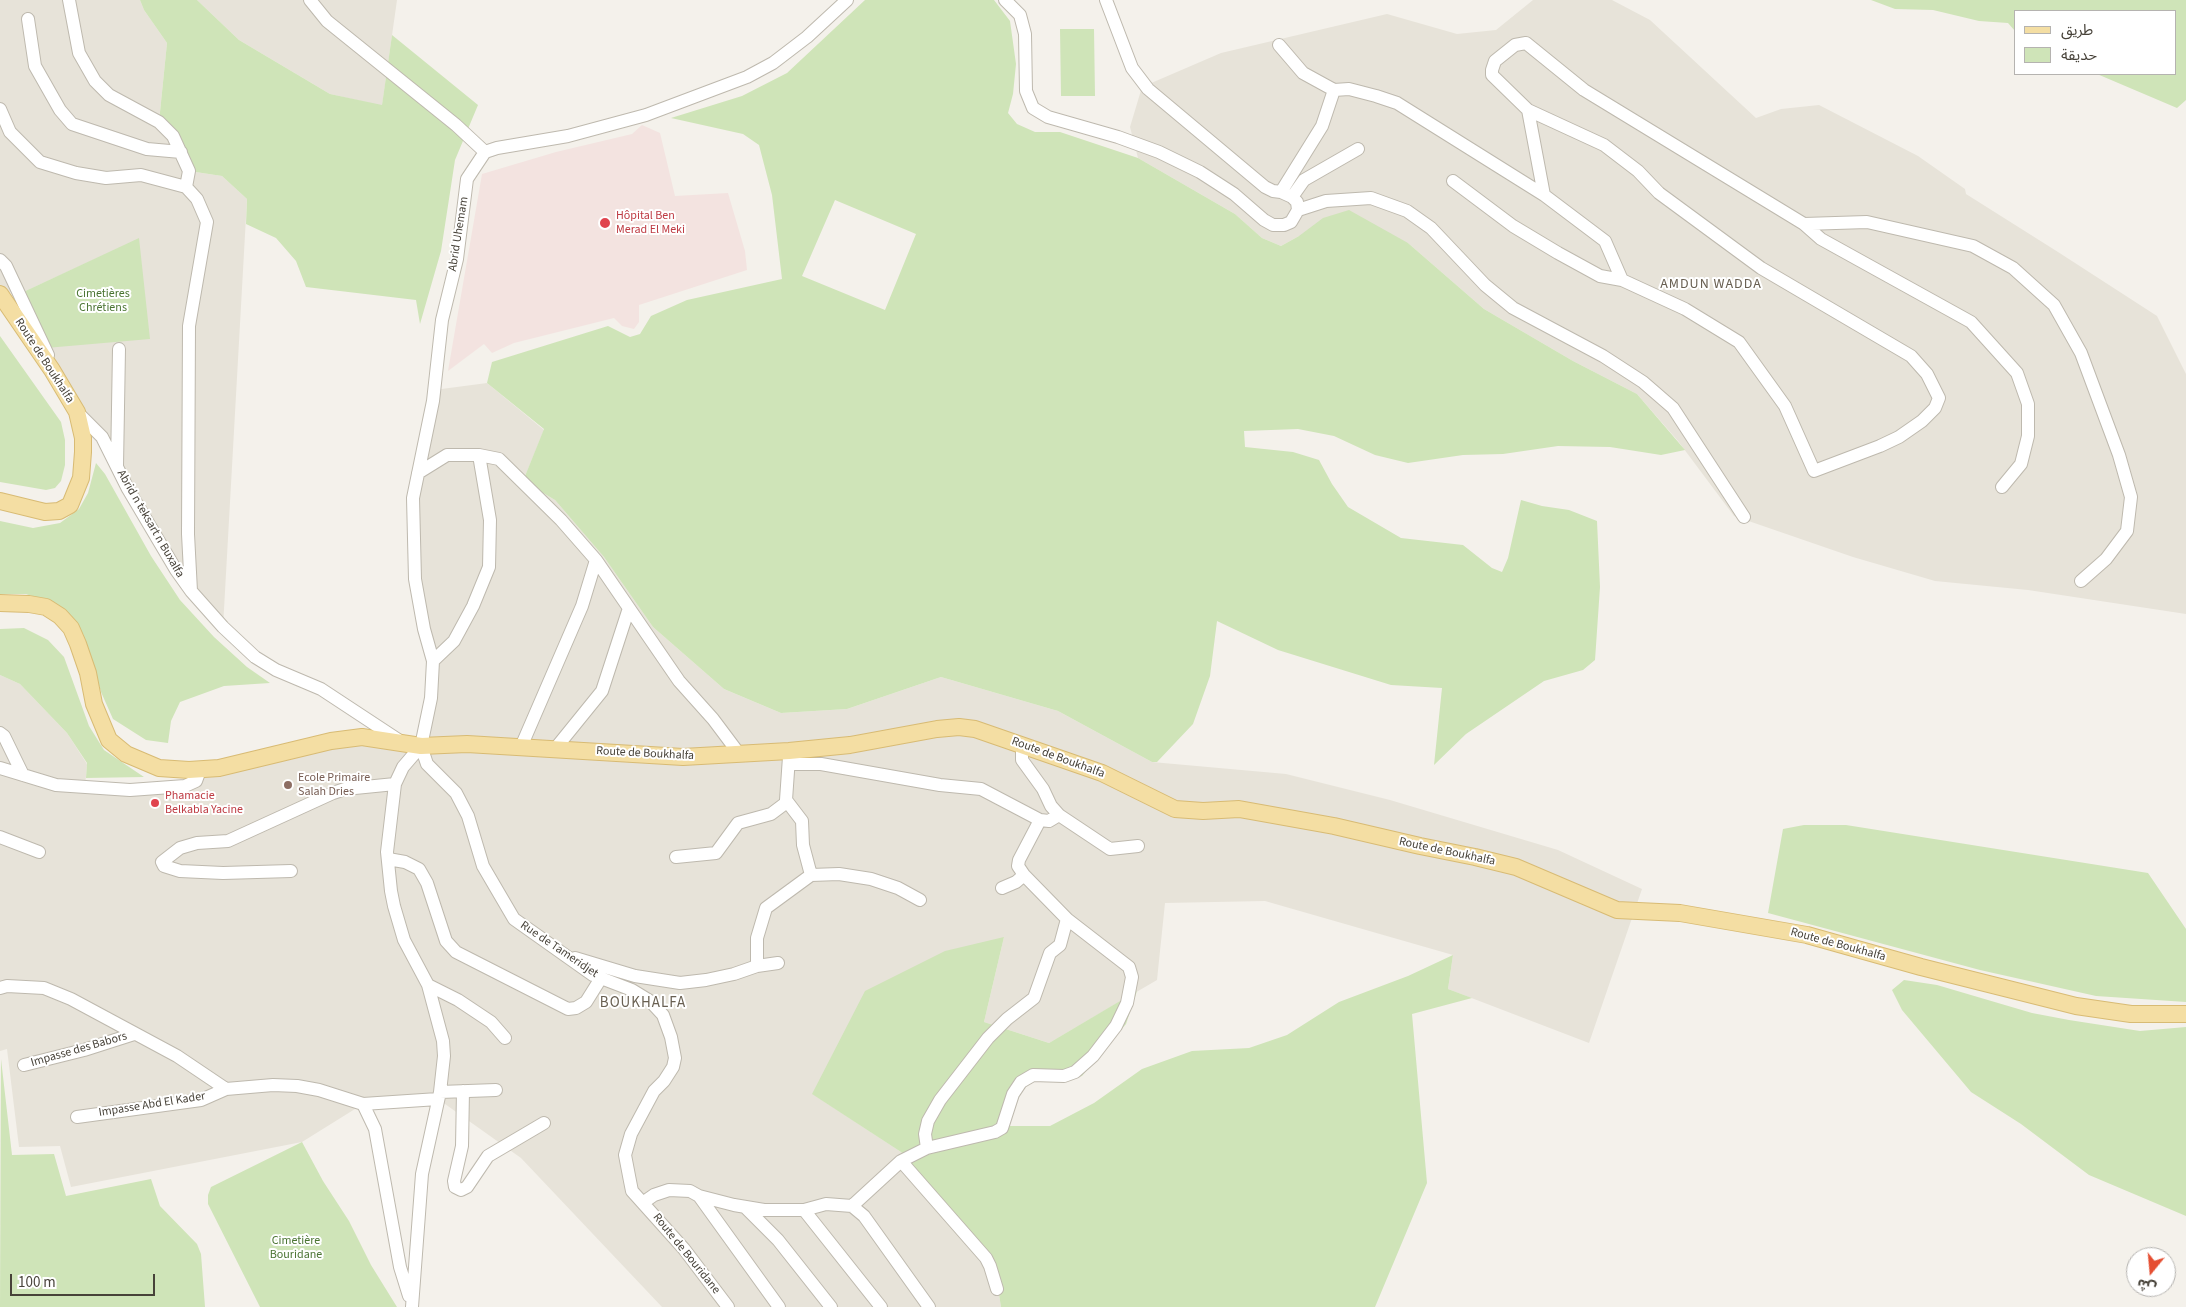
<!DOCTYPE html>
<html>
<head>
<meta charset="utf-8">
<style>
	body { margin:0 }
	#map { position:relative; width:2186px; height:1307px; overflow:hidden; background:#f4f1eb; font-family:"Source Sans 3","Noto Sans Arabic",sans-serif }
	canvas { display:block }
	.legend { position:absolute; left:2014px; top:10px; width:162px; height:65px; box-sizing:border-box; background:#fff; border:1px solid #b5b3b0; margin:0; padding:6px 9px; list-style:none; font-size:15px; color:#474239 }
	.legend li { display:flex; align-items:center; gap:10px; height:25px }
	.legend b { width:25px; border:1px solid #b5b3b0 }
	.north { position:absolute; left:2126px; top:1247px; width:50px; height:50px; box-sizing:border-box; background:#fff; border:1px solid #b5b3b0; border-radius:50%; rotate:197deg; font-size:14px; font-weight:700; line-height:20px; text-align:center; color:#474239 }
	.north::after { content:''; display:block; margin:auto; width:18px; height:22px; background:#e54e31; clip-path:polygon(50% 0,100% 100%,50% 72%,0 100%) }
	.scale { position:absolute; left:10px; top:1274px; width:145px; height:22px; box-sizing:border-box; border:2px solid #474239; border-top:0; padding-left:6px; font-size:15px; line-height:18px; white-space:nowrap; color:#474239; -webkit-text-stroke:4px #fff; paint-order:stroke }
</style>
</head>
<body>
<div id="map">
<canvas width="2186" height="1307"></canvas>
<ul class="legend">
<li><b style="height:6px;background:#f4dea3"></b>طريق</li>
<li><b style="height:14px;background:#cfe4b8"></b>حديقة</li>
</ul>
<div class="north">ش</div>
<div class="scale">100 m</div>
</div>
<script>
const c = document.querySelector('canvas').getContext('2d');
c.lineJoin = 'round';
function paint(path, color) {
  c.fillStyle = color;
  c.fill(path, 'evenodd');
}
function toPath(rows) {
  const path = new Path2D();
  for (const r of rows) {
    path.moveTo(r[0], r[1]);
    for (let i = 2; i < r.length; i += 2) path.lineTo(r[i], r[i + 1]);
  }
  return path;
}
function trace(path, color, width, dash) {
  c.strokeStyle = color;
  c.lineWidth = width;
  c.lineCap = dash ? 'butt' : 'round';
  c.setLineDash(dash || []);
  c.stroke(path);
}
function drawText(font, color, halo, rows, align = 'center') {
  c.font = font + ' "Source Sans 3",sans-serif';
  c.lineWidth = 4;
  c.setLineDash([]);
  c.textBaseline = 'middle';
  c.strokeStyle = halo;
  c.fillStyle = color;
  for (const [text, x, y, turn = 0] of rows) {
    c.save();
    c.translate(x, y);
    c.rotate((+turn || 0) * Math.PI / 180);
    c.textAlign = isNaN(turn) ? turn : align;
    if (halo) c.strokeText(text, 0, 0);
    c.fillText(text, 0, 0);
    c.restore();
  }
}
const residential = toPath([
	[0,0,140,0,144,10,167,43,159,122,189,171,222,176,247,199,223,627,191,591,102,437,77,412,46,348,139,239,19,294,0,290],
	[197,0,397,0,382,106,330,94,239,40],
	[1533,0,1612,0,1650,20,1756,118,1781,109,1819,105,1918,156,1965,189,1966,194,2058,252,2157,316,2186,374,2186,614,2028,590,1935,581,1853,557,1734,516,1678,441,1637,394,1573,361,1484,309,1408,243,1299,236,1281,246,1262,238,1235,214,1138,158,1130,127,1142,87,1221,53,1387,14,1457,34,1496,30],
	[487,383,544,430,523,481,555,500,604,557,653,627,724,689,781,713,847,709,941,677,1058,711,1152,762,1286,774,1390,800,1558,850,1642,889,1589,1043,1448,989,1453,955,1265,901,1165,903,1157,980,1049,1043,984,1022,1004,937,813,1094,901,1152,969,1231,994,1263,1001,1307,662,1307,521,1158,438,1099,363,1104,302,1142,71,1187,60,1146,19,1147,7,1049,0,1051,0,675,20,684,67,733,87,764,85,788,185,786,200,770,331,741,421,746,431,698,413,526,434,390]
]);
const medical = toPath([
	[642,125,660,133,675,196,728,193,745,251,747,270,639,305,639,322,634,329,622,326,614,318,514,343,492,353,484,344,448,371,482,174,556,152,632,134]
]);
const green = toPath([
	[140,0,197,0,239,40,330,94,382,105,392,35,478,105,455,160,441,251,420,324,416,300,306,287,296,261,276,238,246,224,247,199,222,176,189,171,159,122,167,43,144,10],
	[865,0,994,0,1010,21,1016,64,1013,94,1008,113,1017,124,1035,132,1060,132,1138,158,1235,214,1262,238,1281,246,1299,236,1323,218,1349,210,1408,243,1484,309,1573,361,1637,394,1685,450,1661,455,1610,447,1558,446,1503,454,1463,455,1408,463,1375,455,1334,436,1298,429,1244,431,1245,447,1293,452,1319,460,1332,484,1348,507,1401,538,1463,545,1492,568,1502,572,1508,558,1521,500,1542,506,1569,510,1597,521,1600,587,1595,660,1583,670,1544,681,1466,734,1434,765,1442,688,1391,685,1278,650,1217,621,1210,676,1193,724,1157,762,1152,762,1058,711,941,677,847,709,781,713,724,689,653,627,604,557,555,500,523,481,544,429,487,383,492,362,608,326,630,337,640,334,651,316,687,300,782,279,772,195,759,145,743,134,671,118,742,96,787,73],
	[835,200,916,234,885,310,802,276],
	[1871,0,2186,0,2186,100,2177,108,2097,74,2175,74,2175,11,2015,11,2015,31,2008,23,1979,21,1933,10,1895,9],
	[1060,29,1094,29,1095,96,1061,96],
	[139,238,150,339,46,348,19,294],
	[0,336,61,422,65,440,65,465,61,481,55,488,46,490,0,482],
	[96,463,105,474,151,556,180,600,214,637,247,667,270,683,224,686,180,702,171,721,168,743,146,740,113,719,101,692,83,634,71,618,40,599,26,594,0,594,0,521,33,528,60,523,79,509,88,493],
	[24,628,48,640,64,657,89,726,104,750,144,777,86,778,87,763,67,733,20,684,0,675,0,629],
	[1804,825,1846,825,2148,873,2186,929,2186,1002,2096,996,1980,970,1768,913,1783,829],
	[1004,937,984,1022,1049,1043,1137,991,1126,1024,1082,1076,1067,1081,1038,1080,1022,1087,1009,1126,1050,1126,1094,1103,1142,1069,1192,1051,1249,1048,1287,1035,1339,1002,1408,976,1453,955,1448,989,1472,998,1412,1014,1427,1183,1375,1307,1001,1307,994,1263,969,1231,901,1152,812,1094,865,991,945,951],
	[1904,980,1937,985,2032,1013,2069,1020,2140,1031,2186,1027,2186,1216,2089,1175,2021,1124,1971,1092,1902,1010,1892,990],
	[1,1059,12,1155,54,1154,66,1196,151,1179,160,1206,197,1244,201,1254,205,1307,0,1307],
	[302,1142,323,1181,349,1221,371,1265,397,1307,260,1307,208,1204,208,1195,211,1187]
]);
const minor = toPath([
	[69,0,79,53,95,81,109,95,159,122,173,136,189,171,186,187,197,199,207,222,189,326,188,534,191,591],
	[310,0,327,21,456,125,485,152],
	[1005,0,1020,15,1025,34,1026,91,1033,108,1048,117,1118,137,1159,152,1200,172,1234,194,1264,220,1273,225,1284,225,1291,222,1298,210,1297,202,1292,197,1281,192,1273,191,1265,187,1148,89,1132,68,1106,0],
	[28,19,35,66,60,110,72,124,147,149,181,152],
	[1279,45,1303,73,1334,90],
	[0,109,10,132,40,162,76,173,106,178,141,175,186,187],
	[1453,181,1513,226,1558,253,1600,276,1622,280,1685,309,1739,342,1785,406,1814,471,1880,446,1899,437,1922,421,1935,408,1939,398,1927,374,1911,356,1761,268,1659,193,1638,171,1604,145,1528,110],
	[1281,192,1322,126,1334,90,1349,89,1376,96,1397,103,1544,195,1605,241,1622,280],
	[1544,195,1528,110,1492,75,1492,70,1495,61,1515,45,1526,43,1584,90,1804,224,1821,239,1971,322,2017,373,2028,404,2028,436,2021,464,2002,487],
	[1292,197,1304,180,1358,149],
	[1298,210,1326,201,1371,198,1407,211,1431,228,1485,285,1513,308,1603,356,1643,382,1673,408,1744,517],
	[1804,224,1867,222,1973,246,2013,268,2054,305,2081,353,2119,455,2131,497,2127,531,2106,559,2081,581],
	[0,260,6,266,48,355],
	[77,412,102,437,128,489,176,570,191,591,223,627,255,657,276,670,321,689,403,743],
	[117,466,119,349],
	[418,473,447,455,479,455,499,459,561,520,596,560,679,681,713,719,740,755],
	[433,661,454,641,473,606,489,567,490,520,479,455],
	[0,733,4,736,23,775],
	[421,746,427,764,456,793,468,816,483,866,514,919,593,975,632,990,650,1001,663,1015,671,1037,675,1058,673,1067,664,1081,654,1091,631,1134,625,1155,630,1181,632,1191,684,1249,728,1307],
	[521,747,582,606,596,560],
	[555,749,602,691,629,608],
	[789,757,786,800,802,821,803,845,811,875],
	[789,764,821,764,940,785,981,789,1040,820,1049,821,1059,815,1051,806,1043,789,1022,760,1022,745],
	[0,768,56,785,130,790,185,786,196,781,200,770],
	[1059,815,1110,849,1138,846],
	[0,837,39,852],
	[676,857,716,853,738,823,771,814,787,802],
	[388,859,405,862,419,869,427,883,446,941,456,952,568,1009,576,1008,586,1002,601,978],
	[291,871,223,873,180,871,164,866,162,862,180,848,197,843,228,841,333,793,345,789,395,784],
	[1002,888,1016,882,1024,875,1018,866,1019,860,1040,820],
	[575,958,635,976,680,983,706,980,734,974,757,966,778,963],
	[757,966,757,938,766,908,811,875,839,874,871,879,898,888,920,900],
	[428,985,458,1000,491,1022,505,1038],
	[0,988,7,986,44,988,71,999,177,1056,226,1089,273,1085,297,1086,319,1090,363,1104,438,1099],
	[24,1065,84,1050,134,1034],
	[463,1091,462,1146,454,1181,455,1187,461,1190,467,1187,488,1156,544,1123],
	[440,1092,496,1090],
	[363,1104,375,1129,400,1267,409,1296],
	[77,1117,201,1100,226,1089],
	[927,1148,925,1134,928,1121,940,1100,988,1038,1007,1019,1034,998,1050,953,1060,945,1067,919],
	[901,1161,927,1148,995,1132,1002,1128,1013,1094,1021,1082,1033,1075,1064,1076,1075,1072,1093,1056,1116,1026,1127,1003,1132,977,1129,967,1067,919,1024,875],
	[699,1196,779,1307],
	[644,1202,654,1195,669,1190,690,1191,699,1196,734,1205,764,1210,804,1210,826,1204,852,1206,901,1161,986,1258,990,1266,997,1289],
	[852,1206,864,1216,929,1307],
	[746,1208,778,1240,831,1307],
	[804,1210,881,1307],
	[412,1307,422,1174,440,1092,444,1056,443,1041,428,985,404,940,394,906,391,891,387,852,395,784,403,767,421,746,431,698,433,661,424,629,415,579,413,498,433,401,442,320,457,259,467,179,485,152,497,148,568,136,646,115,747,77,773,63,807,37,847,0]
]);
const major = toPath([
	[0,294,52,370,77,412,83,438,83,452,81,478,70,505,59,511,45,512,0,501],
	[0,603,29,604,46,607,60,616,71,628,78,644,88,673,94,704,109,740,126,754,159,768,189,770,219,768,331,741,362,737,421,746,467,744,683,757,789,751,850,745,937,729,959,727,975,729,1102,773,1175,809,1203,811,1239,809,1334,826,1420,846,1475,857,1516,867,1617,910,1680,913,1807,935,1921,967,2076,1006,2131,1014,2186,1014]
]);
const markers = [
	[605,223,6,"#e0444e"],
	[288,785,5,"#8d6e63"],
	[155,803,5,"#e0444e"]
];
const healthNames = [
	["Hôpital Ben",616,216],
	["Merad El Meki",616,230],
	["Phamacie",165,796],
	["Belkabla Yacine",165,810]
];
const streetNames = [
	["Abrid Uhemam",459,234,-81],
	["Route de Boukhalfa",44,361,57],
	["Abrid n teksart n Buxalfa",150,524,60],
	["Route de Boukhalfa",645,754,3],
	["Route de Boukhalfa",1058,758,20],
	["Route de Boukhalfa",1447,852,12],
	["Route de Boukhalfa",1838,945,15],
	["Rue de Tameridjet",559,950,34],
	["Impasse des Babors",79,1050,-16],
	["Impasse Abd El Kader",152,1105,-9],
	["Route de Bouridane",686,1254,51]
];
const parkNames = [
	["Cimetières",103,294],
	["Chrétiens",103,308],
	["Cimetière",296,1241],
	["Bouridane",296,1255]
];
const educationNames = [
	["Ecole Primaire",298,778],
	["Salah Dries",298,792]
];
const neighbourhoodNames = [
	["AMDUN WADDA",1711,285]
];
const quarterNames = [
	["BOUKHALFA",643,1004]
];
paint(residential, '#e7e3d9');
paint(medical, '#f3e3e0');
paint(green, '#cfe4b8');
trace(minor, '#beb9ae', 14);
trace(major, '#d8bb74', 18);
trace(minor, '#fff', 12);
trace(major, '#f4dea3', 16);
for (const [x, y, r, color] of markers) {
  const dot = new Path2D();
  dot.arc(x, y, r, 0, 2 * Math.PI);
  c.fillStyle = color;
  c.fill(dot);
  trace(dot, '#fff', 2);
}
drawText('12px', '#be3a42', '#fff', healthNames, 'left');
drawText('12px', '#474239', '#fff', streetNames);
drawText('12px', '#4a7432', '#fff', parkNames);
drawText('12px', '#785e54', '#fff', educationNames, 'left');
c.letterSpacing = '1px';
drawText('14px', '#696052', '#fff', neighbourhoodNames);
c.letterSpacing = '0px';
c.letterSpacing = '1px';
drawText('15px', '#696052', '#fff', quarterNames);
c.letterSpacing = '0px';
</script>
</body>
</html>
